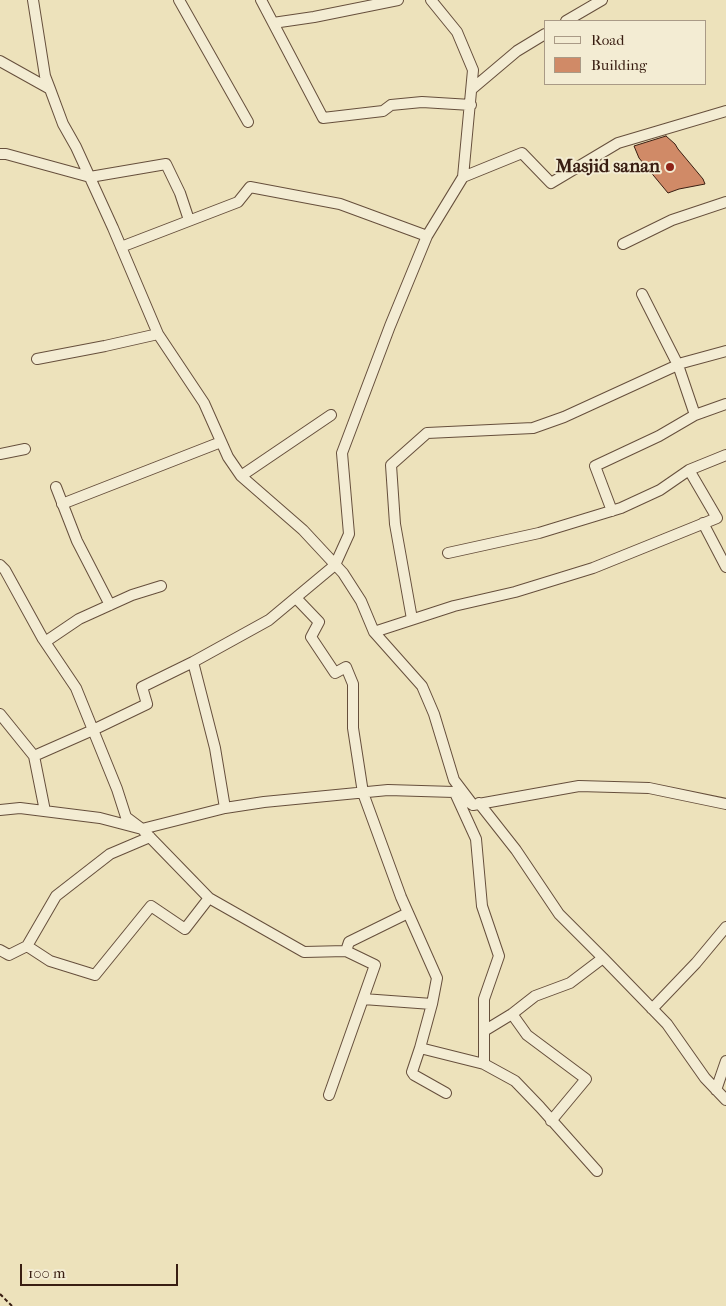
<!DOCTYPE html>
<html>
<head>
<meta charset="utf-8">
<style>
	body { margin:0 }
	#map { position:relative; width:726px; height:1306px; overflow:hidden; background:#ede2bb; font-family:"IM FELL French Canon",serif }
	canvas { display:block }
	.legend { position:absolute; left:544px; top:20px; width:162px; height:65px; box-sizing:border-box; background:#f3ecd3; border:1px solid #a99a86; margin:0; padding:6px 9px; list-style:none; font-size:15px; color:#391e12 }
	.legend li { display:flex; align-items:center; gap:10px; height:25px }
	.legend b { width:25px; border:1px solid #a99a86 }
	.scale { position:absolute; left:20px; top:1264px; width:158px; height:22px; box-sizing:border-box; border:2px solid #391e12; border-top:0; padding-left:6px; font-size:15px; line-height:18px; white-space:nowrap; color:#391e12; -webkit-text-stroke:4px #f3ecd3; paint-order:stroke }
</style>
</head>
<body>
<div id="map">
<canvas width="726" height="1306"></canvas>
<ul class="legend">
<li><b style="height:6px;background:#f3ecd3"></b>Road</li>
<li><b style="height:14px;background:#d08a67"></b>Building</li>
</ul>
<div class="scale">100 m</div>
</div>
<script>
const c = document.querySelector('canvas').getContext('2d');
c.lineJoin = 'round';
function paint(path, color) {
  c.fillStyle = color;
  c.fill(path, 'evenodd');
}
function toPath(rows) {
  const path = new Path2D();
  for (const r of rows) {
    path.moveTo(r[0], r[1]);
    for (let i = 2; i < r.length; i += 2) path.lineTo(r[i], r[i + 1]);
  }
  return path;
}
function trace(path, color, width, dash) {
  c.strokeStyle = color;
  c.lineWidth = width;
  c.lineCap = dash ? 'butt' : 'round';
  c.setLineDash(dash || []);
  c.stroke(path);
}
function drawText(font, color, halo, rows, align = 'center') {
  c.font = font + ' "IM FELL French Canon",serif';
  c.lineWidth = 4;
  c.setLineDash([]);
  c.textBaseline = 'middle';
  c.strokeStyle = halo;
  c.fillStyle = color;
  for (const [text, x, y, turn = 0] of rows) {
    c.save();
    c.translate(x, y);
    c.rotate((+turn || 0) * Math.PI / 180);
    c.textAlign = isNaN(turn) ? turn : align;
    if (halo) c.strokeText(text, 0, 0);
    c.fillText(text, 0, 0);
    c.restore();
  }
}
const building = toPath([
	[666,136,675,144,678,149,703,179,705,184,679,189,668,193,639,158,634,146,666,136]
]);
const path = toPath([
	[0,1294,12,1306]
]);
const street = toPath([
	[33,0,45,76,50,89,63,124,76,147,113,228,158,334,204,403,228,457,241,476,303,530,343,573,361,601,374,632,422,686,434,714,454,780,473,805],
	[179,0,248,122],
	[261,0,323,118,383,111,391,105,422,102,471,105],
	[431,0,457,32,473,70,463,177,522,153,551,183,618,143,726,111],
	[566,21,602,0],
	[273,23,314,17,398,0],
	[0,61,50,89],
	[472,89,517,51,545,34],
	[0,154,6,154,90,177,166,164,180,193,189,220],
	[623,244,672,220,726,202],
	[121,247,238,202,250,187,340,204,427,236,463,177],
	[642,294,678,365,695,415],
	[37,359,105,346,158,334],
	[0,454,25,449],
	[241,476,331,415],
	[56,487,77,541,110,605],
	[62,504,221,442],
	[612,511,595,466,659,436,695,415,726,404],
	[703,523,726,567],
	[448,553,539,533,621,508,660,490,689,470],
	[0,565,5,570,43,639,76,688,117,789,126,817,142,829,209,898,185,929,151,906,95,975,50,961,27,946,9,955,0,950],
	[296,598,319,622,311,637,335,673,346,667,353,684,353,728,363,793,401,897,437,978,432,1004,420,1048,484,1064],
	[412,619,395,524,391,465,427,433,533,428,564,417,682,363,726,351],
	[374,632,454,606,515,592,593,568,717,518,689,470,726,455],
	[45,642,79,619,132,595,161,586],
	[193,662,215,748,225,808],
	[0,714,34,756,45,811],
	[34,756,93,730,147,704,142,687,193,662,269,620,335,565,349,534,342,453,390,326,427,236],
	[455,793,476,839,482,906,499,956,484,999,484,1064,515,1081,540,1107,597,1171],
	[479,803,516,850,559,914,603,958],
	[0,810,20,808,100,818,142,829,225,808,264,802,388,790,454,792,473,805,579,786,649,788,726,804],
	[209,898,304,952,346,951,375,965,329,1095],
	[27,946,56,896,110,854,150,837],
	[346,951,349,942,408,913],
	[363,999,432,1004],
	[652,1009,696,963,726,927],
	[512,1014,527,1035,586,1079,551,1121],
	[484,1031,512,1014,535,996,570,983,603,958,667,1024,705,1078,726,1100],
	[420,1048,412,1072,414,1075,446,1093],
	[716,1090,726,1061]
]);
const markers = [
	[670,167,5,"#8f2418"]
];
const poiNames = [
	["Masjid sanan",660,167]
];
paint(building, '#d08a67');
trace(building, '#391e12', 1);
trace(street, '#664f3c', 12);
trace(path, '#391e12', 2, [4, 2.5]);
trace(street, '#f3ecd3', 10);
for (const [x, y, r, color] of markers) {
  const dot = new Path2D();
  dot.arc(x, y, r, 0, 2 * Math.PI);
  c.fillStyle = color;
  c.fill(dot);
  trace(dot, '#f3ecd3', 2);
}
drawText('bold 19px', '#391e12', '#f3ecd3', poiNames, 'right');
</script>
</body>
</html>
